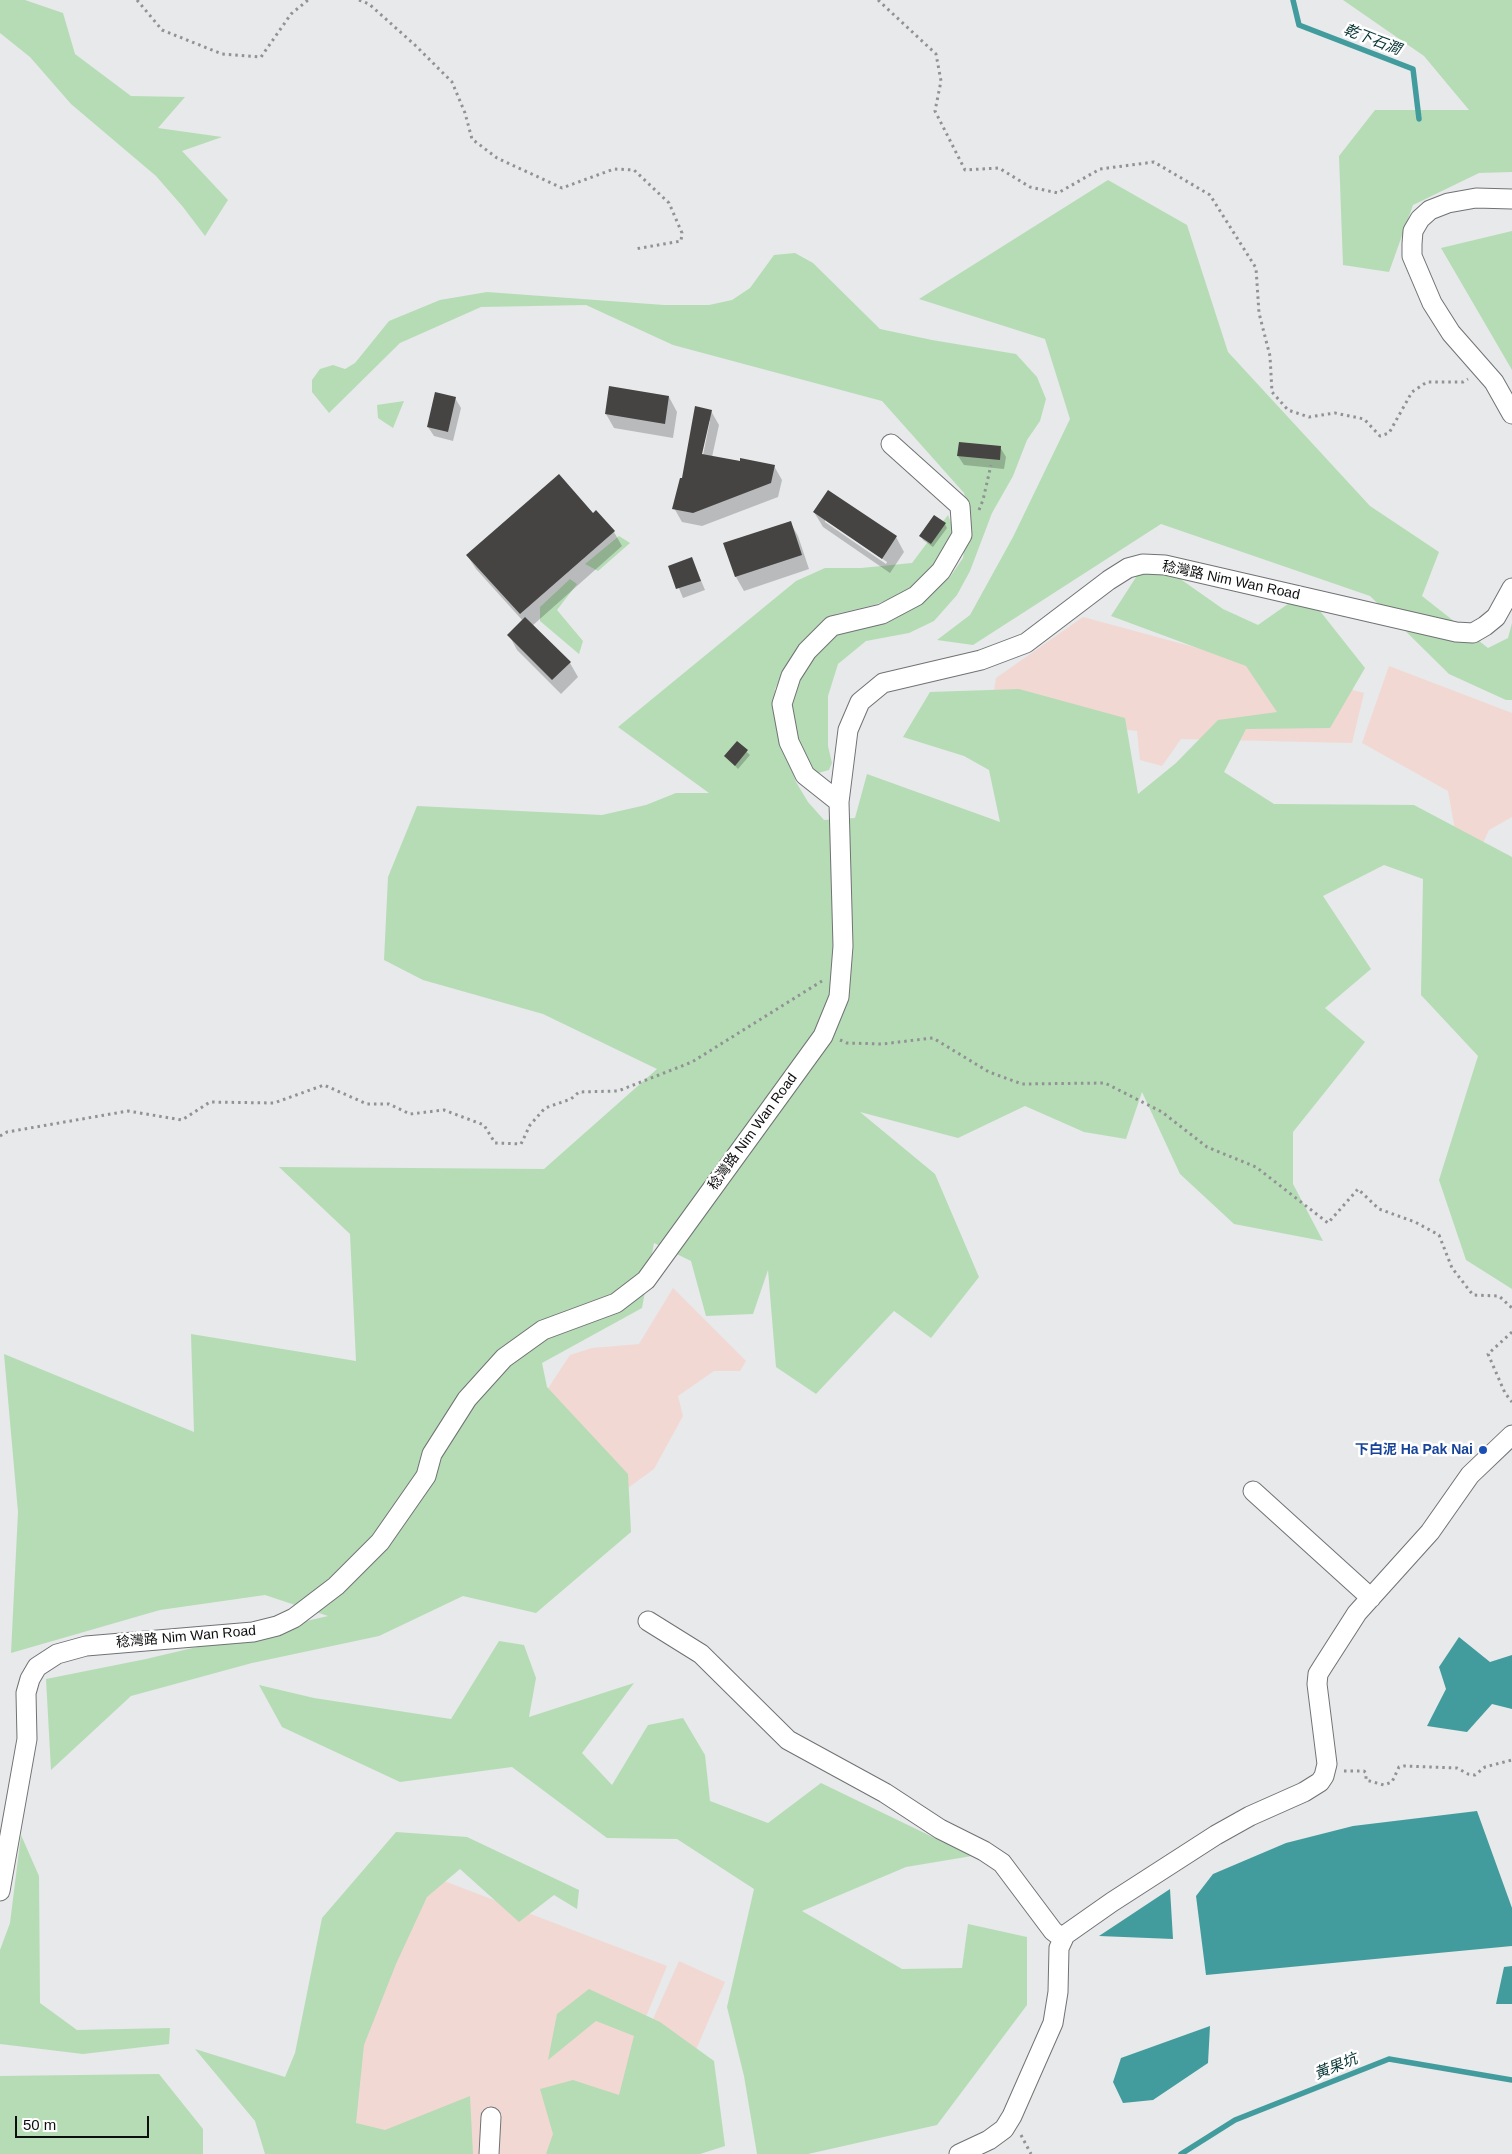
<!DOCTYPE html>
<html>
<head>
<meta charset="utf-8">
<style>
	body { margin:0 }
	#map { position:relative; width:1512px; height:2154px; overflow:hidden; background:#e7e9eb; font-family:Arial,sans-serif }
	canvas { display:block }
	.scale { position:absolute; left:15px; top:2116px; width:134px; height:22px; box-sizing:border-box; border:2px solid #0d0e0f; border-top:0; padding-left:6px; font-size:15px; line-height:18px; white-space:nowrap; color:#0d0e0f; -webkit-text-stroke:4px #fff; paint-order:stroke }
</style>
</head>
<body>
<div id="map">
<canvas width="1512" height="2154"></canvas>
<div class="scale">50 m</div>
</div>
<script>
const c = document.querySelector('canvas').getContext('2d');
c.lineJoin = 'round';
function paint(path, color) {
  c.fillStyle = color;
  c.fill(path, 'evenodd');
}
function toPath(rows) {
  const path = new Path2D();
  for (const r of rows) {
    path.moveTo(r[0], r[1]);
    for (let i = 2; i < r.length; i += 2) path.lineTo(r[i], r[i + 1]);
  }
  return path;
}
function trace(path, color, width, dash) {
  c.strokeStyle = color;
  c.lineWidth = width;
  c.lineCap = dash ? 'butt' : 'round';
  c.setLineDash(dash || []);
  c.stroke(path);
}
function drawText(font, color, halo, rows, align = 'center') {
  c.font = font + ' Arial,"Noto Sans SC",sans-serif';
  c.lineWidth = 5;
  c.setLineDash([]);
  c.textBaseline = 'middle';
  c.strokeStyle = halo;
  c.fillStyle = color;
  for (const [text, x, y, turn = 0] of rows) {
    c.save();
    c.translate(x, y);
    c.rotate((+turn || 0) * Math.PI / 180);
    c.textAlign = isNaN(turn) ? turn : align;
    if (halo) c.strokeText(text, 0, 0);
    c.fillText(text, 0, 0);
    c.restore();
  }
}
const industrial = toPath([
	[1083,617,1364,693,1352,743,1181,739,1162,766,1140,760,1137,731,1076,724,993,698,996,678],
	[1389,666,1512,713,1512,817,1489,830,1477,856,1459,852,1448,791,1362,743],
	[673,1288,746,1361,740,1371,714,1371,678,1396,683,1416,654,1469,621,1493,541,1399,570,1355,592,1348,639,1344],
	[423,1873,667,1966,643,2024,622,2110,552,2154,429,2154,345,2124,350,2048],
	[679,1961,725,1982,695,2052,649,2028]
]);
const green = toPath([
	[0,0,25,0,63,13,75,54,131,96,185,97,158,128,222,137,182,151,228,200,205,236,183,207,156,176,71,104,30,57,0,33],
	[1343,0,1512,0,1512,172,1479,173,1413,205,1389,272,1343,265,1339,156,1375,110,1469,110,1424,56],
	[1108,180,1187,225,1228,352,1370,506,1439,552,1422,596,1488,648,1508,638,1512,623,1512,700,1506,700,1449,674,1370,596,1161,524,973,645,937,640,970,615,1013,537,1070,419,1045,339,919,299],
	[1512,231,1512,370,1441,248],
	[795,253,813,263,880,329,932,340,1016,354,1037,377,1046,399,1040,421,1027,440,1013,476,992,513,970,571,957,595,934,621,909,633,866,641,838,664,828,696,828,746,832,763,829,770,818,773,808,767,797,742,791,717,793,693,804,668,822,644,844,629,919,604,950,577,963,558,968,527,969,510,964,493,882,401,673,345,586,305,481,307,400,343,329,413,312,392,312,380,320,369,333,365,345,369,355,363,389,321,440,300,487,292,664,305,709,305,732,300,750,288,774,255],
	[404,401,393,428,378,418,377,405],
	[948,515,953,528,949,544,925,579,908,592,874,605,836,614,804,642,788,664,775,689,774,716,796,782,808,802,824,820,855,818,867,774,1000,822,989,770,964,756,903,737,930,692,1019,689,1125,718,1138,794,1176,763,1218,720,1277,712,1246,666,1111,616,1149,557,1223,609,1258,625,1305,592,1365,668,1330,728,1246,729,1224,772,1274,804,1414,805,1512,857,1512,1289,1466,1260,1439,1180,1478,1056,1421,995,1423,879,1384,865,1323,896,1371,969,1325,1008,1365,1042,1293,1132,1293,1184,1323,1241,1234,1224,1180,1174,1142,1092,1126,1139,1084,1132,1025,1106,958,1138,860,1112,935,1174,979,1277,931,1338,894,1311,816,1394,776,1367,768,1270,753,1314,706,1316,691,1261,654,1243,642,1308,542,1363,547,1387,628,1474,631,1532,536,1613,463,1596,379,1636,252,1663,131,1696,51,1770,46,1679,146,1659,328,1616,265,1595,160,1610,11,1653,18,1512,4,1354,194,1432,191,1334,356,1361,350,1234,279,1167,544,1169,657,1069,543,1014,423,980,384,960,388,877,417,806,602,815,646,805,676,793,709,793,618,727,796,581,825,568,861,568,912,563],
	[619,536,630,543,598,571,585,564],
	[570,579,577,584,557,610,583,641,579,654,540,621,540,607],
	[499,1641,524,1645,536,1678,529,1717,634,1683,582,1753,612,1785,648,1725,683,1718,705,1755,710,1801,768,1823,821,1783,972,1856,906,1867,802,1911,902,1969,962,1968,968,1924,1027,1937,1027,2005,937,2125,808,2154,757,2154,744,2076,727,2007,754,1889,677,1839,607,1838,512,1767,400,1782,282,1727,259,1685,314,1698,451,1719],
	[396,1832,467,1837,579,1890,577,1909,554,1895,519,1922,460,1869,427,1897,396,1964,364,2045,356,2123,385,2130,470,2096,473,2154,265,2154,255,2121,195,2049,285,2077,295,2053,322,1918],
	[21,1835,39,1876,40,2003,77,2030,170,2028,169,2044,83,2054,0,2044,0,1950,10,1923],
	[589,1989,660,2022,714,2061,725,2146,700,2154,546,2154,553,2134,540,2089,573,2080,619,2095,634,2036,596,2021,548,2060,557,2014],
	[159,2074,203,2129,203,2154,0,2154,0,2076]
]);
const water = toPath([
	[1459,1637,1490,1662,1512,1655,1512,1709,1492,1704,1467,1732,1427,1726,1446,1689,1439,1667],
	[1477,1811,1512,1908,1512,1946,1206,1975,1196,1896,1213,1874,1286,1843,1353,1826],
	[1170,1889,1173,1939,1099,1936],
	[1512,1966,1512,2004,1496,2004,1504,1967],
	[1210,2026,1208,2063,1153,2100,1123,2103,1113,2082,1121,2058]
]);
const shadow = toPath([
	[669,397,677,412,673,438,614,428,606,414],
	[455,398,461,408,453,441,434,436,428,427],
	[711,411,719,425,712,457,774,466,782,480,778,497,702,526,682,522,674,508,683,479],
	[708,421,710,421,702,460,699,460],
	[1000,447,1006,457,1004,469,964,465,958,456],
	[829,491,896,537,904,552,890,573,823,527,814,512],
	[825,519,887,562,886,564,825,522],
	[593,514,614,532,622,546,532,626,570,663,578,677,561,694,517,650,509,635,523,621,476,569,467,555],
	[790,522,798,536,809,569,744,591,736,577,725,544],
	[945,524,947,528,933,547,923,540,921,536],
	[692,559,705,590,683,598,670,567],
	[737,743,750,755,738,769,726,756]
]);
const stream = toPath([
	[1293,0,1299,25,1413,69,1419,119],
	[1181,2154,1235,2120,1389,2059,1512,2080]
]);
const building = toPath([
	[609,386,669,396,665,424,605,414],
	[435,392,456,397,448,432,427,427],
	[695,406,712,410,702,454,740,461,740,458,775,465,771,483,693,513,672,509,680,478,682,478],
	[959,442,1001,446,1000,460,957,456],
	[559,474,593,513,596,510,615,531,520,614,466,555],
	[828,490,897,536,882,559,813,512],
	[934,515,946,523,931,544,919,536],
	[791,521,802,555,735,577,723,543],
	[692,557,701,581,676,589,668,566],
	[525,617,571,662,552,680,507,635],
	[737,741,748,750,735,766,724,756]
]);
const path = toPath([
	[137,0,162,30,222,54,261,57,291,14,308,0],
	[359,0,369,4,416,46,452,82,465,113,472,139,497,158,562,188,614,169,634,170,669,203,682,233,681,241,635,249],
	[878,0,936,54,941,81,935,111,965,170,999,168,1030,187,1058,193,1100,169,1154,162,1210,195,1256,268,1259,313,1270,356,1272,392,1288,410,1309,417,1335,413,1364,419,1380,436,1389,433,1412,392,1427,382,1463,382,1468,379],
	[979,510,983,500,991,465],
	[840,1040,847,1043,882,1044,933,1038,989,1072,1022,1084,1105,1083,1162,1112,1207,1147,1256,1167,1328,1223,1358,1189,1379,1209,1415,1222,1439,1235,1452,1268,1473,1295,1499,1296,1512,1308],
	[0,1136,7,1132,128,1111,182,1120,210,1102,274,1103,324,1085,367,1104,389,1104,410,1114,444,1110,484,1125,495,1143,521,1144,530,1125,545,1108,571,1099,579,1092,618,1091,692,1062,822,981],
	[1512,1332,1488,1354,1505,1393,1512,1402],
	[1344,1771,1364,1771,1366,1773,1366,1780,1384,1785,1392,1782,1399,1767,1404,1766,1457,1768,1468,1774,1475,1775,1485,1767,1512,1760],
	[1021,2135,1031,2154]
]);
const minor = toPath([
	[1512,199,1476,198,1448,203,1430,210,1420,219,1413,231,1412,244,1412,256,1432,303,1451,333,1494,382,1512,414],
	[839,802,805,775,789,742,782,704,791,676,807,651,832,626,882,614,916,596,941,571,962,535,960,506,891,444],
	[1253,1491,1371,1598],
	[648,1621,701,1654,788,1740,885,1793,940,1829,984,1851,1002,1863,1053,1931,1062,1938],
	[0,1891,27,1739,26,1693,30,1679,37,1667,57,1654,86,1646,253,1632,277,1626,294,1618,336,1586,380,1542,426,1476,432,1454,467,1399,504,1358,543,1330,616,1303,646,1280,823,1036,839,997,843,946,839,802,848,730,860,702,883,683,981,660,1026,643,1109,580,1128,568,1143,564,1165,565,1456,632,1473,633,1485,626,1496,617,1512,588],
	[489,2154,491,2117],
	[959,2154,989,2140,1004,2129,1012,2116,1053,2023,1058,1992,1059,1948,1065,1935,1112,1902,1216,1835,1250,1816,1304,1792,1320,1782,1324,1776,1327,1764,1317,1684,1318,1674,1323,1666,1357,1613,1430,1532,1470,1475,1512,1435]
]);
const markers = [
	[1483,1450,5,"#1a4fb4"]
];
const streetNames = [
	["稔灣路 Nim Wan Road",1231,581,12],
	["稔灣路 Nim Wan Road",753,1132,-54],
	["稔灣路 Nim Wan Road",186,1637,-5]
];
const transitNames = [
	["下白泥 Ha Pak Nai",1473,1450]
];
const waterNames = [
	["乾下石澗",1372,40,21],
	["黃果坑",1336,2067,-22]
];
paint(industrial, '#f2d8d3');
paint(green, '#b6dcb5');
paint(water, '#429c9d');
paint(shadow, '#0003');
trace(stream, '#429c9d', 5.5);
paint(building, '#464442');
trace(minor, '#707274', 21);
trace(path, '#909294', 3, [2.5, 4]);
trace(minor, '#fff', 19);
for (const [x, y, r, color] of markers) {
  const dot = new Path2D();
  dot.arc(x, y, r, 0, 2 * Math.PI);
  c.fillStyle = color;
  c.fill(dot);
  trace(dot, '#fff', 2);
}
drawText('14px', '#0d0e0f', '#fff', streetNames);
drawText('bold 14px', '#164399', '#fff', transitNames, 'right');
drawText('italic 15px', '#053233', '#fff', waterNames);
</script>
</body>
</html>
